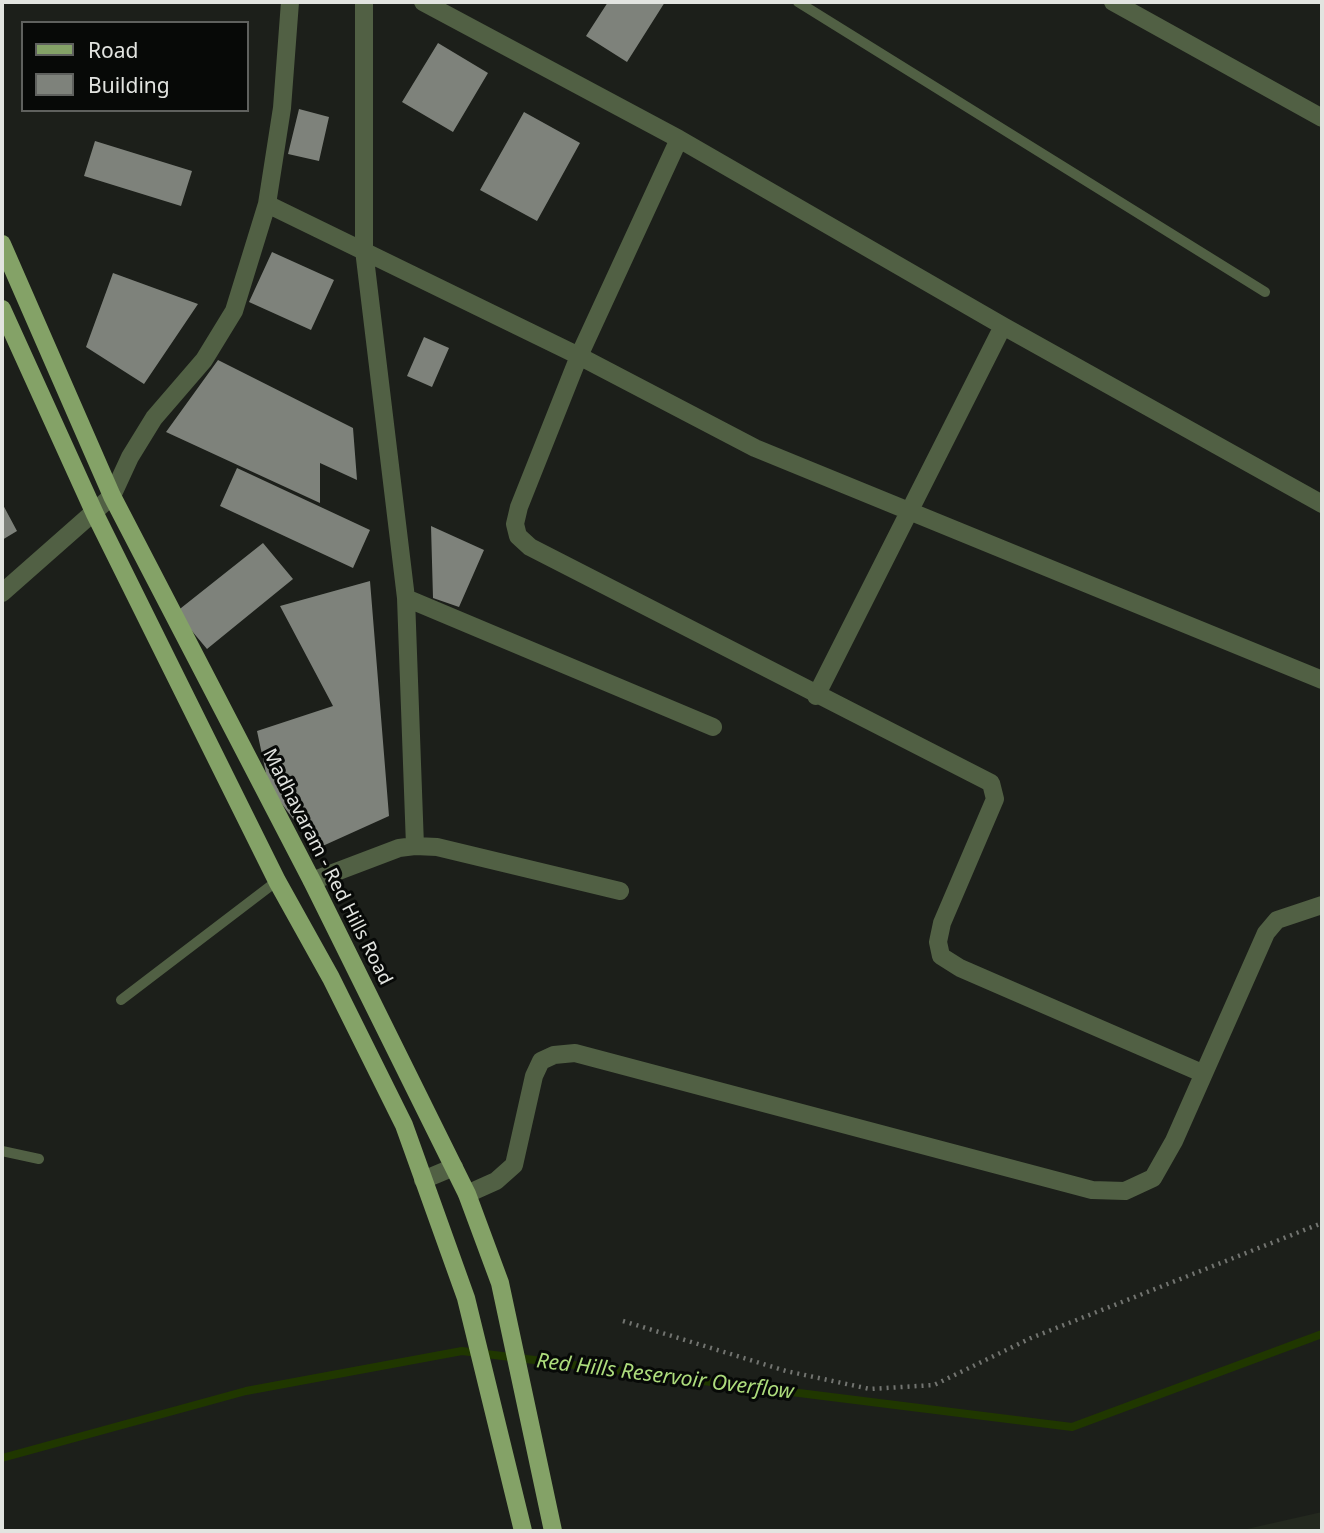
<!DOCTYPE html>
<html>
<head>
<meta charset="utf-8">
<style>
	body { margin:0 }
	#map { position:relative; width:1324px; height:1533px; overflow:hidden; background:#1c1f1a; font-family:"Noto Sans",sans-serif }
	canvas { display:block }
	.frame { position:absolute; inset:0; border:4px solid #e2e4e0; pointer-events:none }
	.legend { position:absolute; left:21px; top:21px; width:228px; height:91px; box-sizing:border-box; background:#070907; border:2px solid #5f615e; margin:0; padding:9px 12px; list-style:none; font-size:21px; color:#e2e4e0 }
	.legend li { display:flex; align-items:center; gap:14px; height:35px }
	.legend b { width:35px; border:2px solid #5f615e }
</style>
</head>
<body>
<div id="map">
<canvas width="1324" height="1533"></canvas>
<div class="frame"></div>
<ul class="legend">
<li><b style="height:9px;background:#84a267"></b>Road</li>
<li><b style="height:19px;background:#7e827b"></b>Building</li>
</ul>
</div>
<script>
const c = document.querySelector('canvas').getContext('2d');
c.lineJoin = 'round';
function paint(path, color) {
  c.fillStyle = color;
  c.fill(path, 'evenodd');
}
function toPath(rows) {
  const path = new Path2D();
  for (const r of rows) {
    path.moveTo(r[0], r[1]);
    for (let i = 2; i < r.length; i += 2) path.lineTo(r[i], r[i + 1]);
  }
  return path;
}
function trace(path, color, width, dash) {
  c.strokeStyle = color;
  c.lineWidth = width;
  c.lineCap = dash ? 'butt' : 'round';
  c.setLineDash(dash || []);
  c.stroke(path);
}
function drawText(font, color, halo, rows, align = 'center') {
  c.font = font + ' "Noto Sans",sans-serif';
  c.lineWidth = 6;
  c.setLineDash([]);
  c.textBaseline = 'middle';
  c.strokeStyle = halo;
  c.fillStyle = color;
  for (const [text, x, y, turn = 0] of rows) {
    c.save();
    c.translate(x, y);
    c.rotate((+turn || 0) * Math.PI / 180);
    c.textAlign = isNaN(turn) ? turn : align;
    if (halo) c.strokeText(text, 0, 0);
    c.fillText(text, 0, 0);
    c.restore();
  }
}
const built = toPath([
	[1322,1512,1322,1531,1238,1531]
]);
const stream = toPath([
	[2,1458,246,1391,462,1351,1072,1427,1322,1334]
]);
const building = toPath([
	[608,2,665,2,627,62,586,36],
	[438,43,488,73,453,132,402,102],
	[299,109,329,117,319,161,288,154],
	[524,112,580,143,537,221,480,190],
	[95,141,192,171,181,206,84,176],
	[272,252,334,280,311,330,249,302],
	[113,273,198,304,144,384,86,347],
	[424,337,449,348,432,387,407,376],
	[218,360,353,428,357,480,320,463,320,503,166,432],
	[237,468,370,530,353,568,220,506],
	[2,503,17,531,2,540],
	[431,526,484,550,459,607,433,598],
	[263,543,293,579,207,649,176,612],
	[370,581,389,816,316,849,269,787,257,731,333,706,280,606]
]);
const path = toPath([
	[623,1321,786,1371,870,1389,934,1385,1031,1338,1322,1223]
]);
const service = toPath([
	[798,2,1265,292],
	[121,1000,277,881],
	[2,1151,39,1159]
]);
const minor = toPath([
	[364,2,364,250,406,598,415,846],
	[423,2,679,139,1003,326,1322,504],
	[1113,2,1322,118],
	[679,139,579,356,519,507,515,524,518,536,530,547,991,783,995,799,942,923,938,942,941,956,960,968,1202,1073],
	[267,204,579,356,755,448,1322,680],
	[112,496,130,457,154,418,204,360,234,311,267,204,282,108,290,2],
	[406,598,713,727],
	[816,696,1003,326],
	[312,881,399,848,415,846,437,847,620,891],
	[423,1180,454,1167],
	[467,1194,496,1181,514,1165,534,1076,541,1061,554,1055,575,1053,1092,1190,1125,1191,1153,1178,1174,1141,1266,933,1277,920,1322,905]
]);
const tertiary = toPath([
	[2,593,112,496]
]);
const primary = toPath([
	[2,244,112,496,312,881,467,1194,500,1283,553,1531],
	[2,309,95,514,277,881,331,978,404,1125,466,1298,523,1531]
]);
const streetNames = [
	["Madhavaram - Red Hills Road",327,867,63]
];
const waterNames = [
	["Red Hills Reservoir Overflow",665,1377,7]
];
paint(built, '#24291f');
trace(stream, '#203700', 8);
paint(building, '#7e827b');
trace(path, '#727470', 4.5, [2, 5]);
trace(service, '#516044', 10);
trace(minor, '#516044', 18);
trace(tertiary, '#516044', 18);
trace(primary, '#84a267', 18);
drawText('19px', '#e2e4e0', '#070907', streetNames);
drawText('italic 21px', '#addc7c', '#070907', waterNames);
</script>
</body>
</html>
